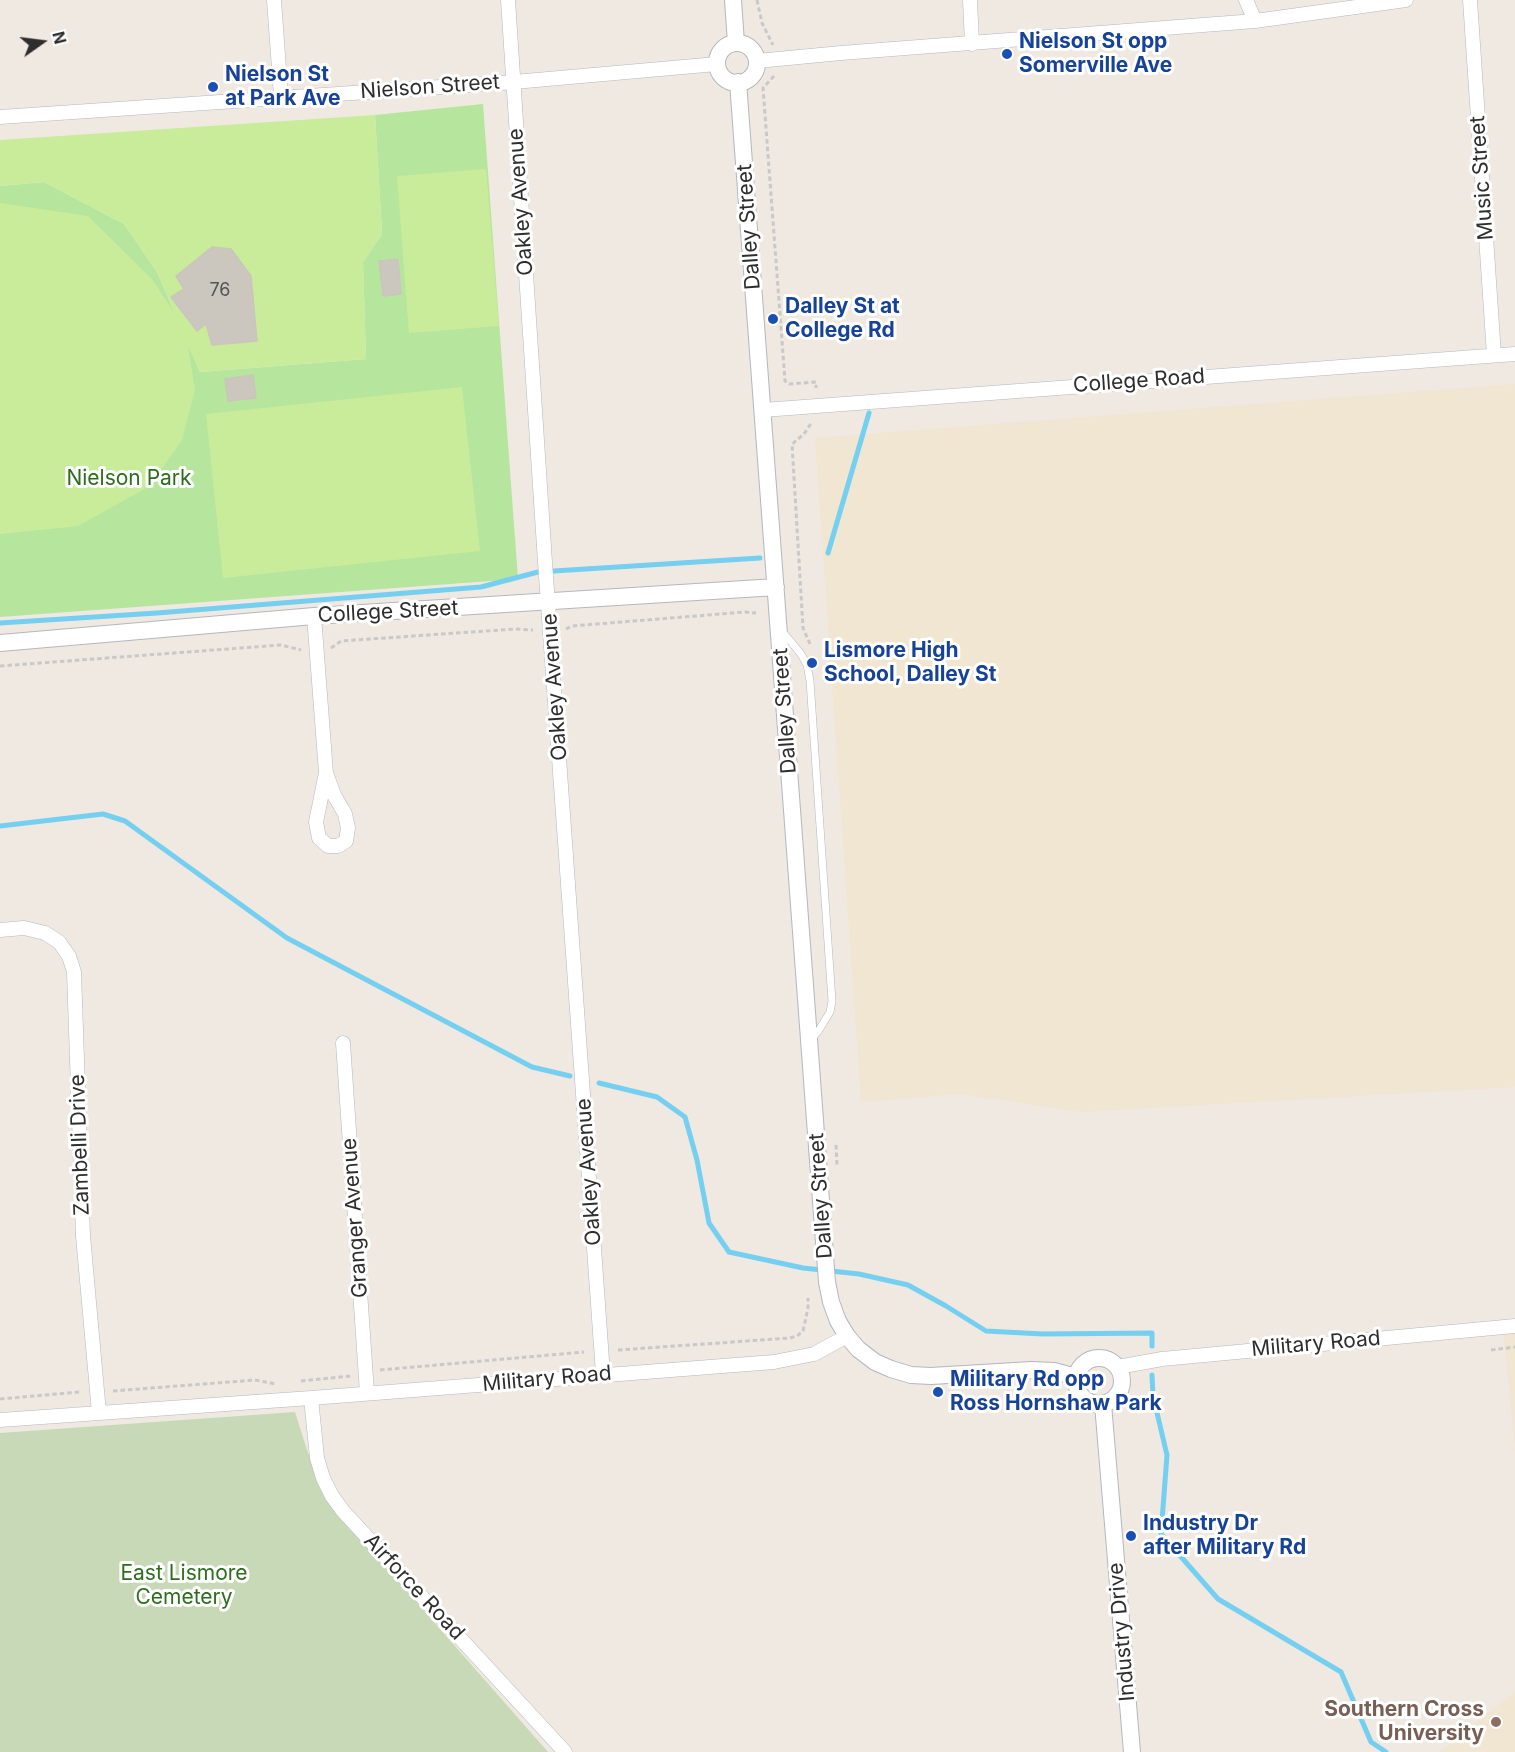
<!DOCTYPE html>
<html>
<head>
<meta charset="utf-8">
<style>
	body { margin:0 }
	#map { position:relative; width:1515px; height:1752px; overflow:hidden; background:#efe9e1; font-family:Inter,sans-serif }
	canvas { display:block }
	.north { position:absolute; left:12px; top:12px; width:60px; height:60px; -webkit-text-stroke:4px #fff; paint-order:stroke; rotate:76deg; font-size:16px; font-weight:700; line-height:24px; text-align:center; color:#2e2e2e }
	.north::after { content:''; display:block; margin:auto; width:21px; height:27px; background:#2e2e2e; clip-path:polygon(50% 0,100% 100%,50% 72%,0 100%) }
</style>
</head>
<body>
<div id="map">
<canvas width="1515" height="1752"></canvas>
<div class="north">N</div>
</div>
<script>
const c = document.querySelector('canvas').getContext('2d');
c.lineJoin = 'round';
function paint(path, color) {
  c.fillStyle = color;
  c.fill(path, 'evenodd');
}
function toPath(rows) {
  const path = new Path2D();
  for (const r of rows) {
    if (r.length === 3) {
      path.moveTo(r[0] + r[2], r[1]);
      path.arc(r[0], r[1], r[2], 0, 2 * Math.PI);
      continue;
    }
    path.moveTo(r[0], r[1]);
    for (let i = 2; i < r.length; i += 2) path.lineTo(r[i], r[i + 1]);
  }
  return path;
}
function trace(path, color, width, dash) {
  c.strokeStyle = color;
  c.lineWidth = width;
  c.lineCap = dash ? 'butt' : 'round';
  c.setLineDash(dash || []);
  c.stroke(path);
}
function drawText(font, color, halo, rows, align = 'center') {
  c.font = font + ' Inter,sans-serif';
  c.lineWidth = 6;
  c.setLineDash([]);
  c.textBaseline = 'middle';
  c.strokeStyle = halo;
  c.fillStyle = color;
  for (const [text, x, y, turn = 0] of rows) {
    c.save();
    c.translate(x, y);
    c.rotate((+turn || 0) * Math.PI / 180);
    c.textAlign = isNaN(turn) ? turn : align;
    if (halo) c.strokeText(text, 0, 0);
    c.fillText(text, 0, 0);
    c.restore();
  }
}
const education = toPath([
	[1515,384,1515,1087,1081,1112,961,1094,861,1102,815,438],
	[1515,1326,1515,1453,1503,1327],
	[1515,1692,1515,1752,1438,1752]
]);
const green = toPath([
	[483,104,518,579,0,617,0,186,44,182,124,224,157,272,200,372,366,359,363,262,382,234,375,115]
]);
const cemetery = toPath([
	[295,1412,307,1450,326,1499,548,1752,0,1752,0,1433]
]);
const pitch = toPath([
	[375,115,382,234,363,262,366,359,200,372,188,346,195,390,182,440,150,486,78,526,0,534,0,203,88,216,152,279,175,314,157,272,124,224,44,182,0,186,0,140],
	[486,169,499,326,409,333,397,176],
	[462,387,480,551,223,578,206,414]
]);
const stream = toPath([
	[828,553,869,413],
	[0,623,157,613,481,587,538,572,760,558],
	[0,826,103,814,125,821,287,938,532,1067,570,1076],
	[599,1083,657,1097,685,1117,697,1160,709,1223,729,1252,803,1268,859,1274,908,1285,946,1306,986,1331,1043,1334,1152,1333,1152,1346],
	[1152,1375,1153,1396,1167,1455,1161,1534,1218,1599,1341,1672,1371,1742,1386,1752]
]);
const building = toPath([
	[212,247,231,249,251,276,257,341,212,345,206,324,197,331,171,297,184,289,176,276,212,247],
	[398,259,401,294,383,296,379,261,398,259],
	[253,375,256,398,228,401,225,379,253,375]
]);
const path = toPath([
	[757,0,762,23,773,45],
	[774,76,763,88,785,381,789,384,816,382,816,388],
	[566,629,572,626,745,612,756,613],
	[810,644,803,628,792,444,804,434,812,422],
	[331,648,341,641,515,629,533,630],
	[0,666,281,645,301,650],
	[836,1145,837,1165],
	[618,1350,790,1338,797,1336,803,1331,808,1308,808,1298],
	[1491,1350,1515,1347],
	[380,1370,584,1352],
	[301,1381,351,1376],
	[113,1391,255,1380,276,1384],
	[0,1399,79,1392]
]);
const service = toPath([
	[782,631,801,654,807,665,810,681,832,1001,830,1012,819,1030,811,1040]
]);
const minor = toPath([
	[274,0,281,96],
	[508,0,545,562,603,1374],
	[970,0,972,44],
	[1246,0,1255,21],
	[1470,0,1494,355],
	[757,61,841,53,1255,21,1406,0],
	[0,117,514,82,717,64],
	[763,410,1515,354],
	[314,616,326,773,316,822,319,838,328,846,338,846,346,841,348,828,345,814,334,795,326,773],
	[0,930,24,928,45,933,59,942,69,956,74,972,83,1236,99,1413],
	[343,1043,367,1393],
	[1118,1367,1162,1359,1515,1326],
	[311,1398,317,1458,323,1478,332,1496,343,1511,565,1752],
	[0,1420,311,1398,774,1362,814,1354,847,1336]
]);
const tertiary = toPath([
	[733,0,736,43],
	[737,63,20],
	[738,82,827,1282,831,1302,838,1321,847,1336,858,1349,875,1362,891,1369,911,1375,931,1376,1032,1370,1054,1371,1076,1377],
	[0,643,314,616,776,587],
	[1099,1381,23],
	[1103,1404,1132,1752]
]);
const markers = [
	[1007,54,6,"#1a4fb4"],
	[213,87,6,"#1a4fb4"],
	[773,319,6,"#1a4fb4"],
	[812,663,6,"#1a4fb4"],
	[938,1392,6,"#1a4fb4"],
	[1131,1536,6,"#1a4fb4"],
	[1496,1722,6,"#8d6e63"]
];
const numberNames = [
	["76",220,291]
];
const transitNames = [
	["Nielson St opp",1019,42],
	["Somerville Ave",1019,66],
	["Nielson St",225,75],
	["at Park Ave",225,99],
	["Dalley St at",785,307],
	["College Rd",785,331],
	["Lismore High",824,651],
	["School, Dalley St",824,675],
	["Military Rd opp",950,1380],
	["Ross Hornshaw Park",950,1404],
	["Industry Dr",1143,1524],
	["after Military Rd",1143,1548]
];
const streetNames = [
	["Nielson Street",430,87,-4],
	["Music Street",1482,178,-94],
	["Oakley Avenue",521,202,-94],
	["Dalley Street",749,227,-94],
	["College Road",1139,381,-4],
	["College Street",388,612,-3],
	["Oakley Avenue",555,687,-94],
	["Dalley Street",785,711,-94],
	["Zambelli Drive",80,1145,-92],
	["Oakley Avenue",589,1172,-94],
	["Dalley Street",821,1196,-94],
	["Granger Avenue",355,1218,-94],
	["Military Road",1316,1344,-5],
	["Military Road",547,1379,-5],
	["Airforce Road",414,1587,47],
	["Industry Drive",1122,1632,-95]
];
const parkNames = [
	["Nielson Park",129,479],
	["East Lismore",184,1574],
	["Cemetery",184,1598]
];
const educationNames = [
	["Southern Cross",1484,1710],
	["University",1484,1734]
];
paint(education, '#f0e6d1');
paint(green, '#b6e59e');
paint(cemetery, '#c8d9b8');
paint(pitch, '#c9ec9a');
trace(stream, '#75cff0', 5);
paint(building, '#cbc7bf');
trace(building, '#cbc5ba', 1.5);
trace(service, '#b4b7c1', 8);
trace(minor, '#b4b7c1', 15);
trace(tertiary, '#b4b7c1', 18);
trace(path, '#c9c9c9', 3, [4.5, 3]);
trace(service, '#fff', 7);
trace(minor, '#fff', 14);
trace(tertiary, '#fff', 16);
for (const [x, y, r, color] of markers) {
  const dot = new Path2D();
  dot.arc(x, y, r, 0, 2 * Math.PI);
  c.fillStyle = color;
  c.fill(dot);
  trace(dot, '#fff', 2);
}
drawText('18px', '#555452', null, numberNames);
drawText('bold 21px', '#164399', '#fff', transitNames, 'left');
drawText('21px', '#2e2e2e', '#fff', streetNames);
drawText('21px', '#2c6e1b', '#fff', parkNames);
drawText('bold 21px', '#785e54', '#fff', educationNames, 'right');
</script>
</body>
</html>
